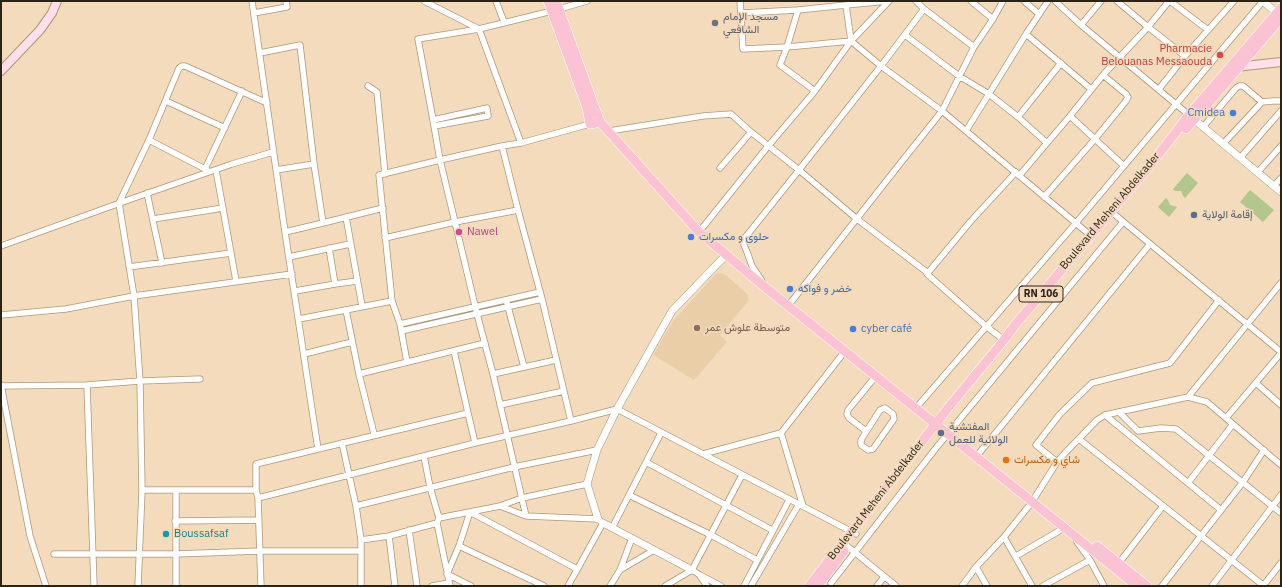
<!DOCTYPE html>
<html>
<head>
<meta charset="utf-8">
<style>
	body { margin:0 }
	#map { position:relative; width:1282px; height:587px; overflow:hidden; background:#f3dbbb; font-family:"IBM Plex Sans",sans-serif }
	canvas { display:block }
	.frame { position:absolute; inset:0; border:2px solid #2c2317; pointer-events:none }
</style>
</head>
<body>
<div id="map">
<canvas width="1282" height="587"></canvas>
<div class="frame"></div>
</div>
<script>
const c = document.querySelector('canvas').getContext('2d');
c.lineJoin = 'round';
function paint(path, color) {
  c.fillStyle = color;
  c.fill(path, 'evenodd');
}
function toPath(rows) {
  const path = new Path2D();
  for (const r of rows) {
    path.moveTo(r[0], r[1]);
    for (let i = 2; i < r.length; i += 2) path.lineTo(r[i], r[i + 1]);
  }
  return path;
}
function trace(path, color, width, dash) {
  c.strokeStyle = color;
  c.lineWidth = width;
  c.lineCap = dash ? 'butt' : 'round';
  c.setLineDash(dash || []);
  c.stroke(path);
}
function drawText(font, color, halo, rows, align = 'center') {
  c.font = font + ' "IBM Plex Sans",Vazirmatn,sans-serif';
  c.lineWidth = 3;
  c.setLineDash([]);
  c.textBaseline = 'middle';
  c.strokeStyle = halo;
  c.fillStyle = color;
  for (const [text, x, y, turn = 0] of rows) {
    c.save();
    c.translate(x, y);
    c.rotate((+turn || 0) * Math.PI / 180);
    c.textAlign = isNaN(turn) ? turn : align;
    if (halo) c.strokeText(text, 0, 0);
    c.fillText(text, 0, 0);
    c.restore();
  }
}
const built = toPath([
	[721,273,727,276,748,295,747,297,749,300,720,335,727,342,694,380,653,355,673,321,716,274]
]);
const green = toPath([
	[1187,173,1198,183,1185,198,1183,196,1181,191,1175,191,1173,189],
	[1250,190,1274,210,1263,222,1240,202],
	[1166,198,1168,200,1170,205,1177,207,1169,217,1158,207]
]);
const minor = toPath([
	[252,1,285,232,318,449],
	[424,1,479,29,521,143],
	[496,1,504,22],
	[740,1,743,49,787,47,780,65,815,91,851,41,846,5,888,1],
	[889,1,851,41,881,66,924,9,916,1],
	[1024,1,1039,14],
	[1048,1,1026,34,966,131,1090,235],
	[1055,1,1081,25],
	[1101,1,1081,25,1189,115],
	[1169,1,1148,27,1185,56,1234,1],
	[1170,1,1208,30],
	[846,5,798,10,787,47,851,41],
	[559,9,587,1],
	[924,9,974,47],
	[254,13,287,7,286,1],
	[741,13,798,10],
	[993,19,1003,1],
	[1026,34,1091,89],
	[905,35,959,76,989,94,1018,117,1047,143,1070,116,1124,166],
	[260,53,300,45,314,164,323,223,383,208],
	[368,86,377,92,385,174],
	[1159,89,1185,56],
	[166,101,225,128],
	[1070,116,1103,75],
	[1018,117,1061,63],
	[433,120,418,39,479,29,552,11],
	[1203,127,1236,88,1239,86,1243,86,1262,102],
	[609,131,703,116,731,114,751,132],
	[149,140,207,170],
	[1223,144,1262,102,1273,101,1281,101],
	[502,146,518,210,455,222,440,160,502,146,521,143,590,124],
	[1240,158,1281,111],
	[720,168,751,132,799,170,744,239,744,245,747,252,752,266,762,281],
	[205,169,242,91],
	[216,170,236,281],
	[276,170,314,164],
	[1258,172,1281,146],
	[1019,176,1047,143],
	[1274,186,1281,178],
	[147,193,162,263],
	[1044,197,1095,139,1126,101,1128,97,1126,94,1103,75,1148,27,1117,1],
	[518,210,542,299,571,421,617,409,856,534],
	[1114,214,1281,352],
	[346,217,362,306],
	[153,219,223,208],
	[285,232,323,223],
	[699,232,769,145,815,91],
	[385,238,455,222,477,314,493,374,526,516,598,519,603,523,568,586],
	[1,246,131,199,232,164,273,152],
	[289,257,350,244],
	[129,267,231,253],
	[928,273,857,219,799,170,881,66,942,111,974,47,993,19,971,1],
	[335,284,357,281],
	[295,291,335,284,329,248],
	[507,303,524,367],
	[788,306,899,165,942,111,966,131],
	[346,310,359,374,374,434],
	[1,315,66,309,134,296,292,274],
	[299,319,392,301],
	[400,324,540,292],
	[401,331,542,299],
	[1004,340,987,327,927,274,970,222,1016,172],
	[304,354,352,342],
	[407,362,400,324,392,301,379,175,440,160,433,120,487,108,488,116,434,126],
	[359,374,485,343],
	[493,374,556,360],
	[1256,383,1281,405],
	[1,385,30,536,46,586],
	[87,385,94,586],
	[1,386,87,385,140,381,200,379],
	[1188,397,1281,283],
	[500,405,564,391],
	[885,408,893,414,894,419,873,449,868,450,861,445,861,440,880,410,885,408],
	[916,408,1075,224,1263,1],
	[1119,412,1138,431,1161,428,1176,429,1281,513],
	[468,413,475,443],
	[1105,415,1221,510],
	[1226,418,1281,353],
	[866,431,849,418,847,414,848,410,876,376],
	[781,433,845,351],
	[1079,439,1264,586],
	[342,443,356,506,361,540,361,586],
	[703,454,781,433,803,506],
	[424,456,430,487,439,518,437,523,450,586],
	[976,457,1150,244],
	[646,462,772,530],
	[1057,462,1036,445,1060,414,1092,383,1170,363,1219,300],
	[1188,483,1233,424],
	[142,490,140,381,134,296,119,203,149,140,179,68,182,66,185,66,267,103],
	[256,490,258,498,261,586],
	[629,495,711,535,757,560],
	[258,498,475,443,571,421],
	[356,506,514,467,597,450],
	[500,506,526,516],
	[439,518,500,506,522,498,587,484],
	[175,521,259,520],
	[612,528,661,433],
	[409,530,417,586],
	[389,536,395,586],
	[1004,537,1032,586],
	[361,540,389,536,437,523],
	[1077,542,1090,560,1104,586],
	[459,546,544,586],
	[847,546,896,586],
	[54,554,175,554,260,551,361,551],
	[1016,556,1064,528],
	[1119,563,1163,506],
	[976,567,987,586],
	[620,570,654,550],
	[692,570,700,575,721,586],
	[700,576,707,586],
	[831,583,936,448,1123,222],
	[138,586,142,490,256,490,256,464,468,413,454,351],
	[176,586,176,490],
	[432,586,449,583],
	[471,586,447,574,459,546,470,512,577,569],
	[610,586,620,570,632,538],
	[665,586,692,570,742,475],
	[744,586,789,500],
	[751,586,799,504],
	[877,586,884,577],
	[962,586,976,567,1004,537,1032,502,1057,462,1065,453,1097,420,1105,415,1188,397,1207,402,1281,465],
	[1043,586,1090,560],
	[1162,586,1243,482,1264,450],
	[1212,586,1281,495],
	[1263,586,1281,563]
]);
const tertiary = toPath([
	[1263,1,1279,15],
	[1190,116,1281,192],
	[598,519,587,484,597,450,617,409,672,311,726,255],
	[603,523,692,570]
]);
const secondary = toPath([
	[1236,67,1281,62],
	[1,71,40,30,52,13,57,1]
]);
const primary = toPath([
	[548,1,587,108,590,124,600,122],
	[556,1,600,122,699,232,766,288,1137,586],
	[1186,129,1281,18],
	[1097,546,1147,586],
	[809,586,948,408,1004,340,1015,325,1152,163,1189,115,1281,8],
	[818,586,844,551]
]);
const markers = [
	[715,23,4,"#6b7280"],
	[1220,55,4,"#e0444e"],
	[1233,113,4,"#3f7fe0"],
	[1194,215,4,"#5c6f8a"],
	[459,232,4,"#d1479c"],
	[691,237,4,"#3f7fe0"],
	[790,289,4,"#3f7fe0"],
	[697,328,4,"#8d6e63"],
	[853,329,4,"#3f7fe0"],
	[941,433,4,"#5c6f8a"],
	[1006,460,4,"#e8710a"],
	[166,534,4,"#0f9aa8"]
];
const shields = [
	[1041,294,44]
];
const shieldNames = [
	["RN 106",1041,294]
];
const worshipNames = [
	["مسجد الإمام",723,17],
	["الشافعي",723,30]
];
const healthNames = [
	["Pharmacie",1212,49],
	["Belouanas Messaouda",1212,62]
];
const shopNames = [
	["Cmidea",1225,113,"right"],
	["حلوى و مكسرات",699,237],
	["خضر و فواكه",798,289],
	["cyber café",861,329]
];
const streetNames = [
	["Boulevard Meheni Abdelkader",1110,211,-50],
	["Boulevard Meheni Abdelkader",876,500,-52]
];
const serviceNames = [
	["إقامة الولاية",1202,215],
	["المفتشية",949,427],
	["الولائية للعمل",949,440]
];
const hotelNames = [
	["Nawel",467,232]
];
const educationNames = [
	["متوسطة علوش عمر",705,328]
];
const foodNames = [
	["شاي و مكسرات",1014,460]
];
const cultureNames = [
	["Boussafsaf",174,534]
];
paint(built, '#eacea7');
paint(green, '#b2c78c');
trace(minor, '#ad9779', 7);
trace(tertiary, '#ad9779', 8);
trace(secondary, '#ad9779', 10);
trace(primary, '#fff', 10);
trace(minor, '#fff', 5.5);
trace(tertiary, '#fff', 7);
trace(secondary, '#fde0e9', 8);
trace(primary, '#fbc2d4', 9);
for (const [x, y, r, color] of markers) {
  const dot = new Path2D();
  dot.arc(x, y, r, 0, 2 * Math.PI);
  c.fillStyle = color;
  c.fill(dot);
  trace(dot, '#f3dbbb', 1.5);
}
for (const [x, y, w] of shields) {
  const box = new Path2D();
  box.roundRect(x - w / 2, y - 8, w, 16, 3);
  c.fillStyle = '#f3dbbb';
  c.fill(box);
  trace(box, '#2c2317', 1);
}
drawText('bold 10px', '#2c2317', null, shieldNames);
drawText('11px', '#5b616d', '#f3dbbb', worshipNames, 'left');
drawText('11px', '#be3a42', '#f3dbbb', healthNames, 'right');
drawText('11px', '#366cbe', '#f3dbbb', shopNames, 'left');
drawText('11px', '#2c2317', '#f3dbbb', streetNames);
drawText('11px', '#4e5e75', '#f3dbbb', serviceNames, 'left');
drawText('11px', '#b23c85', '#f3dbbb', hotelNames, 'left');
drawText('11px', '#785e54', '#f3dbbb', educationNames, 'left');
drawText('11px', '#c56008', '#f3dbbb', foodNames, 'left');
drawText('11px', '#0d838f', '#f3dbbb', cultureNames, 'left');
</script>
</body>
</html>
